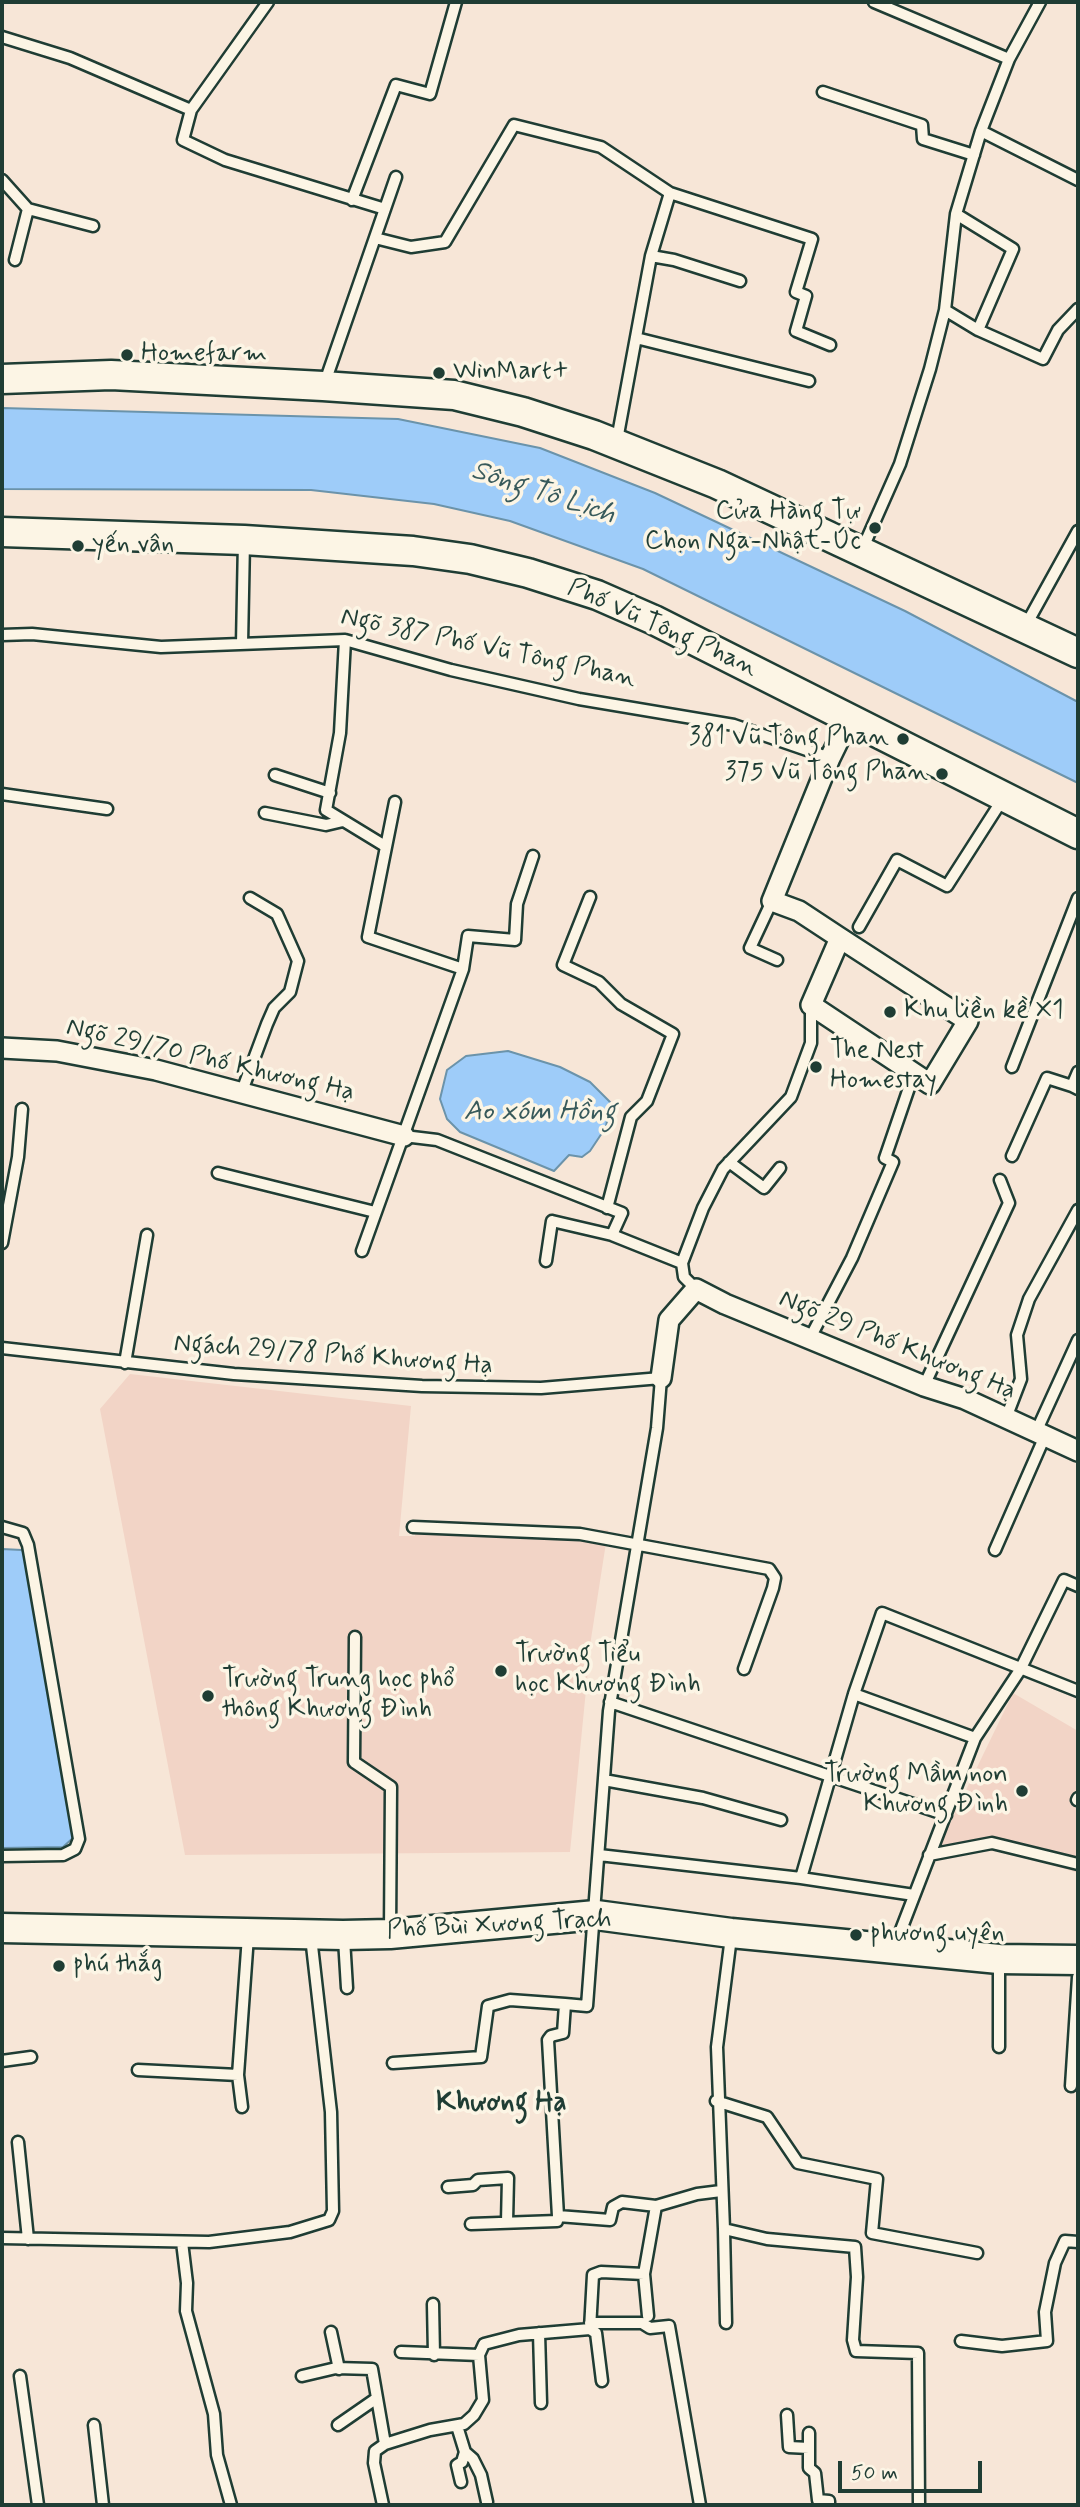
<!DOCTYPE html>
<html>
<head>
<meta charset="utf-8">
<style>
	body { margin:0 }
	#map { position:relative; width:1080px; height:2507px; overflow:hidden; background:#f7e6d7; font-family:Mynerve,sans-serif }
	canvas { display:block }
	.frame { position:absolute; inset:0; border:4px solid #1f3d34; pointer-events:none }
	.scale { position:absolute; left:838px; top:2461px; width:144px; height:32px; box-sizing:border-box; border:4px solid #1f3d34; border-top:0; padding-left:9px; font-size:21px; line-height:24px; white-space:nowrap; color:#1f3d34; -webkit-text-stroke:5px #fcf5e5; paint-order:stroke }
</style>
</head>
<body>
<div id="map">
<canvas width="1080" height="2507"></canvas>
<div class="frame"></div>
<div class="scale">50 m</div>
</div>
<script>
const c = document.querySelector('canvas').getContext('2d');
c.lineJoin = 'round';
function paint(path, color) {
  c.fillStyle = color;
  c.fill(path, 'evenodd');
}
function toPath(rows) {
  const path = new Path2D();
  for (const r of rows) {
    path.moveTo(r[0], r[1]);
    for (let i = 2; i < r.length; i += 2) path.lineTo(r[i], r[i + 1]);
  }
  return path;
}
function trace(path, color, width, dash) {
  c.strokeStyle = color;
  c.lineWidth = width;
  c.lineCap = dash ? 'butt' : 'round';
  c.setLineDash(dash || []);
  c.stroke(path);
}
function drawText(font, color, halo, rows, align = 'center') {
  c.font = font + ' Mynerve,sans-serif';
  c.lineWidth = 7;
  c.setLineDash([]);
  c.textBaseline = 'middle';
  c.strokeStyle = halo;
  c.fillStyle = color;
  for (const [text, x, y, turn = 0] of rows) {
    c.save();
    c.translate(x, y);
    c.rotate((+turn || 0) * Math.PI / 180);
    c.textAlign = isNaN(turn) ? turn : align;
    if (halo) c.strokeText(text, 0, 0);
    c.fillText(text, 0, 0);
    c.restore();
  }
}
const built = toPath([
	[130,1374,411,1406,399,1536,415,1536,416,1528,608,1530,591,1639,570,1852,185,1855,100,1409],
	[1013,1693,1078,1731,1078,1873,1007,1851,936,1852]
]);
const water = toPath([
	[2,408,398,419,540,448,655,493,905,611,1078,702,1078,783,643,569,510,521,434,504,311,490,2,489,2,408],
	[508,1051,560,1067,590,1082,610,1102,606,1127,590,1151,582,1157,569,1155,554,1171,460,1132,447,1119,440,1099,447,1070,466,1056,508,1051],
	[2,1549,22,1550,25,1556,74,1837,63,1847,2,1848,2,1549]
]);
const lane = toPath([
	[268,2,191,110,183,140,225,160,385,209],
	[874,2,1009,59],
	[2,37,70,58,191,110],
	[823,92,922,125,923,139,974,155],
	[981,131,1078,180],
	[2,180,28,209,93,226],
	[352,200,396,85,430,94,456,2],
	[956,214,1013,249,978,330],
	[375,238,411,247,445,242,514,125,538,131,601,147,670,193,812,239,796,292,806,296,796,331,830,345],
	[651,256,674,260,740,281],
	[15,260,28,209],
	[945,310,978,330,1043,359,1058,330,1078,309],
	[636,338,809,381],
	[325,382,396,177],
	[617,440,651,256,670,193],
	[862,550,900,464,930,369,945,310,956,214,981,131,1009,59,1040,2],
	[1026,625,1078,531],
	[2,635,32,634,161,647,345,640,451,670,579,699,734,725,830,758],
	[345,640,340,733,326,810,385,846],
	[242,644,244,541],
	[275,775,330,793],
	[2,794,107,809],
	[395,802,368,937,463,969],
	[265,813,326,825,343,821],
	[590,897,563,965,599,982,621,1004,673,1034,647,1101,631,1117,607,1208],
	[772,901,750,948,777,960],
	[859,927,897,860,947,886,1004,797],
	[1012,1067,1078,898],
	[1078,1072,1072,1086,1078,1089],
	[242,1091,267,1024,274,1008,290,992,298,961,277,914,250,898],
	[404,1136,437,1140,622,1213,612,1235],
	[1012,1156,1047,1078,1072,1086],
	[729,1162,764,1188,780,1168],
	[218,1173,375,1212],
	[2,1243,18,1157,22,1109],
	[362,1251,463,969,468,936,515,940,517,904,533,856],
	[546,1261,552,1221,612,1235,682,1263,684,1277,696,1289],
	[682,1263,703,1208,723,1169,791,1097,811,1043,811,1006],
	[809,1340,852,1258,893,1162,885,1158,911,1082],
	[2,1348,234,1374,422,1386,541,1388,661,1378,657,1428,609,1711,587,2006,565,2004,563,2033,551,2036,548,2040,558,2216],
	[125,1363,147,1235],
	[924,1386,1009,1203,1000,1180],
	[1006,1418,1021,1379,1017,1335,1029,1299,1078,1210],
	[1036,1432,1078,1340],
	[2,1527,23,1533,28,1545,79,1839,75,1849,63,1855,2,1856],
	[413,1527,580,1534,769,1569,775,1578,773,1588,744,1669],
	[995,1550,1045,1436],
	[355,1637,354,1762,391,1787,390,1933],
	[854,1694,975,1738],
	[610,1702,946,1815],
	[604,1780,703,1798,781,1820],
	[1077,1800,1078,1798],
	[599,1855,801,1878,914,1895],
	[929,1855,992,1843,1078,1864],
	[801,1878,854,1694,882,1613,1078,1691],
	[731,1937,717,2047,724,2229,767,2239,855,2247,857,2277,853,2340,856,2351,918,2353,919,2505],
	[344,1939,347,1988],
	[894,1948,975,1738,1020,1670,1064,1580,1078,1586],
	[999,1960,999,2047],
	[2,2061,31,2057],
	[393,2063,481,2057,488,2006,510,2000,565,2004],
	[138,2070,238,2075],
	[1071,2086,1078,1977],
	[716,2101,767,2117,798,2163,877,2179,872,2233,977,2253],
	[242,2107,238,2075,248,1936],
	[18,2142,28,2239],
	[448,2187,473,2185,478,2180,508,2178,507,2222],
	[471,2224,557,2221,558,2216,610,2220,613,2207,622,2202,656,2206],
	[724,2229,726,2323],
	[2,2238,209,2242,290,2232,329,2220,333,2211,331,2112,311,1937],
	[182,2242,187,2283,186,2311,214,2414,217,2455,231,2505],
	[433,2304,434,2355],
	[648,2316,644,2274,656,2206,697,2194,721,2191],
	[590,2323,642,2323,650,2328,669,2326,700,2505],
	[590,2329,596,2333,602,2381],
	[331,2332,339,2369],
	[539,2333,541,2403],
	[961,2341,1002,2346,1047,2341,1045,2312,1055,2263,1065,2241,1078,2242],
	[401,2352,479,2355],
	[20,2376,38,2505],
	[302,2376,336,2368,372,2369,385,2444],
	[787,2415,789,2447,809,2448],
	[94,2425,103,2505],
	[338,2425,377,2398],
	[457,2426,465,2452,473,2459,481,2475,487,2502],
	[809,2433,809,2468,815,2473,818,2500,829,2501,829,2505],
	[461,2482,457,2465,462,2462,465,2452],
	[383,2505,374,2463,375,2451,385,2444,430,2430,464,2424,474,2415,483,2400,479,2355,484,2344,519,2335,590,2329,593,2275,601,2272,644,2274]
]);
const street = toPath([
	[840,938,811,1005,930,1084,968,1021,840,938,799,911,772,901,830,758,849,719],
	[2,1048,57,1051,156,1070,404,1136],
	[661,1378,669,1320,696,1289,725,1304,924,1386,965,1399,1078,1451]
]);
const secondary = toPath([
	[2,379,111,375,323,386,454,395,523,412,594,435,717,484,1078,653],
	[2,532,244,540,413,551,470,559,528,573,597,595,654,620,1078,834],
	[2,1928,343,1935,390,1934,596,1915,731,1933,999,1959,1078,1960]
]);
const markers = [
	[127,355,7,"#1f3d34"],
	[439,373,7,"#1f3d34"],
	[875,528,7,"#1f3d34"],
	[78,546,7,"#1f3d34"],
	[903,739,7,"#1f3d34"],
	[942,774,7,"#1f3d34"],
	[890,1012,7,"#1f3d34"],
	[816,1067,7,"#1f3d34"],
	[501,1671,7,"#1f3d34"],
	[208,1696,7,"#1f3d34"],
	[1022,1791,7,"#1f3d34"],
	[856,1935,7,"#1f3d34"],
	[59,1966,7,"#1f3d34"]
];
const poiNames = [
	["Homefarm",141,355],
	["WinMart+",453,373],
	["Cửa Hàng Tự",861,513,"right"],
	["Chọn Nga-Nhật-Úc",861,543,"right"],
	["yến vân",92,546],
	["381 Vũ Tông Phan",889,739,"right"],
	["375 Vũ Tông Phan",928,774,"right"],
	["Khu liền kề X1",904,1012],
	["The Nest",830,1052],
	["Homestay",830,1082],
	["Trường Tiểu",515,1656],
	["học Khương Đình",515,1686],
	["Trường Trung học phổ",222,1681],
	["thông Khương Đình",222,1711],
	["Trường Mầm non",1008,1776,"right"],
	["Khương Đình",1008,1806,"right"],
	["phương uyên",870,1935],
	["phú thắg",73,1966]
];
const streetNames = [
	["Phố Vũ Tông Phan",662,629,24],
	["Ngõ 387 Phố Vũ Tông Phan",488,649,12],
	["Ngõ 29/70 Phố Khương Hạ",210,1061,13],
	["Ngõ 29 Phố Khương Hạ",897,1346,22],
	["Ngách 29/78 Phố Khương Hạ",333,1356,4],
	["Phố Bùi Xương Trạch",499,1926,-3]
];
const waterNames = [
	["Sông Tô Lịch",543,494,18],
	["Ao xóm Hồng",540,1113]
];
const neighbourhoodNames = [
	["Khương Hạ",501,2104]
];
paint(built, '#f2d4c6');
paint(water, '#9eccf9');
trace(water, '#6b93aa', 2);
trace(lane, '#1f3d34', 15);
trace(street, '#1f3d34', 24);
trace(secondary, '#1f3d34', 33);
trace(lane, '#fcf5e5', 10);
trace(street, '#fcf5e5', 19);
trace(secondary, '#fcf5e5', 28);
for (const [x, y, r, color] of markers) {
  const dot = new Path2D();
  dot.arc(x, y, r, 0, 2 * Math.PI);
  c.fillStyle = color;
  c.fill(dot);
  trace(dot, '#fcf5e5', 2.5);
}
drawText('26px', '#1f3d34', '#fcf5e5', poiNames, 'left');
drawText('26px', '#1f3d34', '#fcf5e5', streetNames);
drawText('italic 28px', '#385a5b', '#fcf5e5', waterNames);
drawText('bold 28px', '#1f3d34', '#fcf5e5', neighbourhoodNames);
</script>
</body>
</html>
